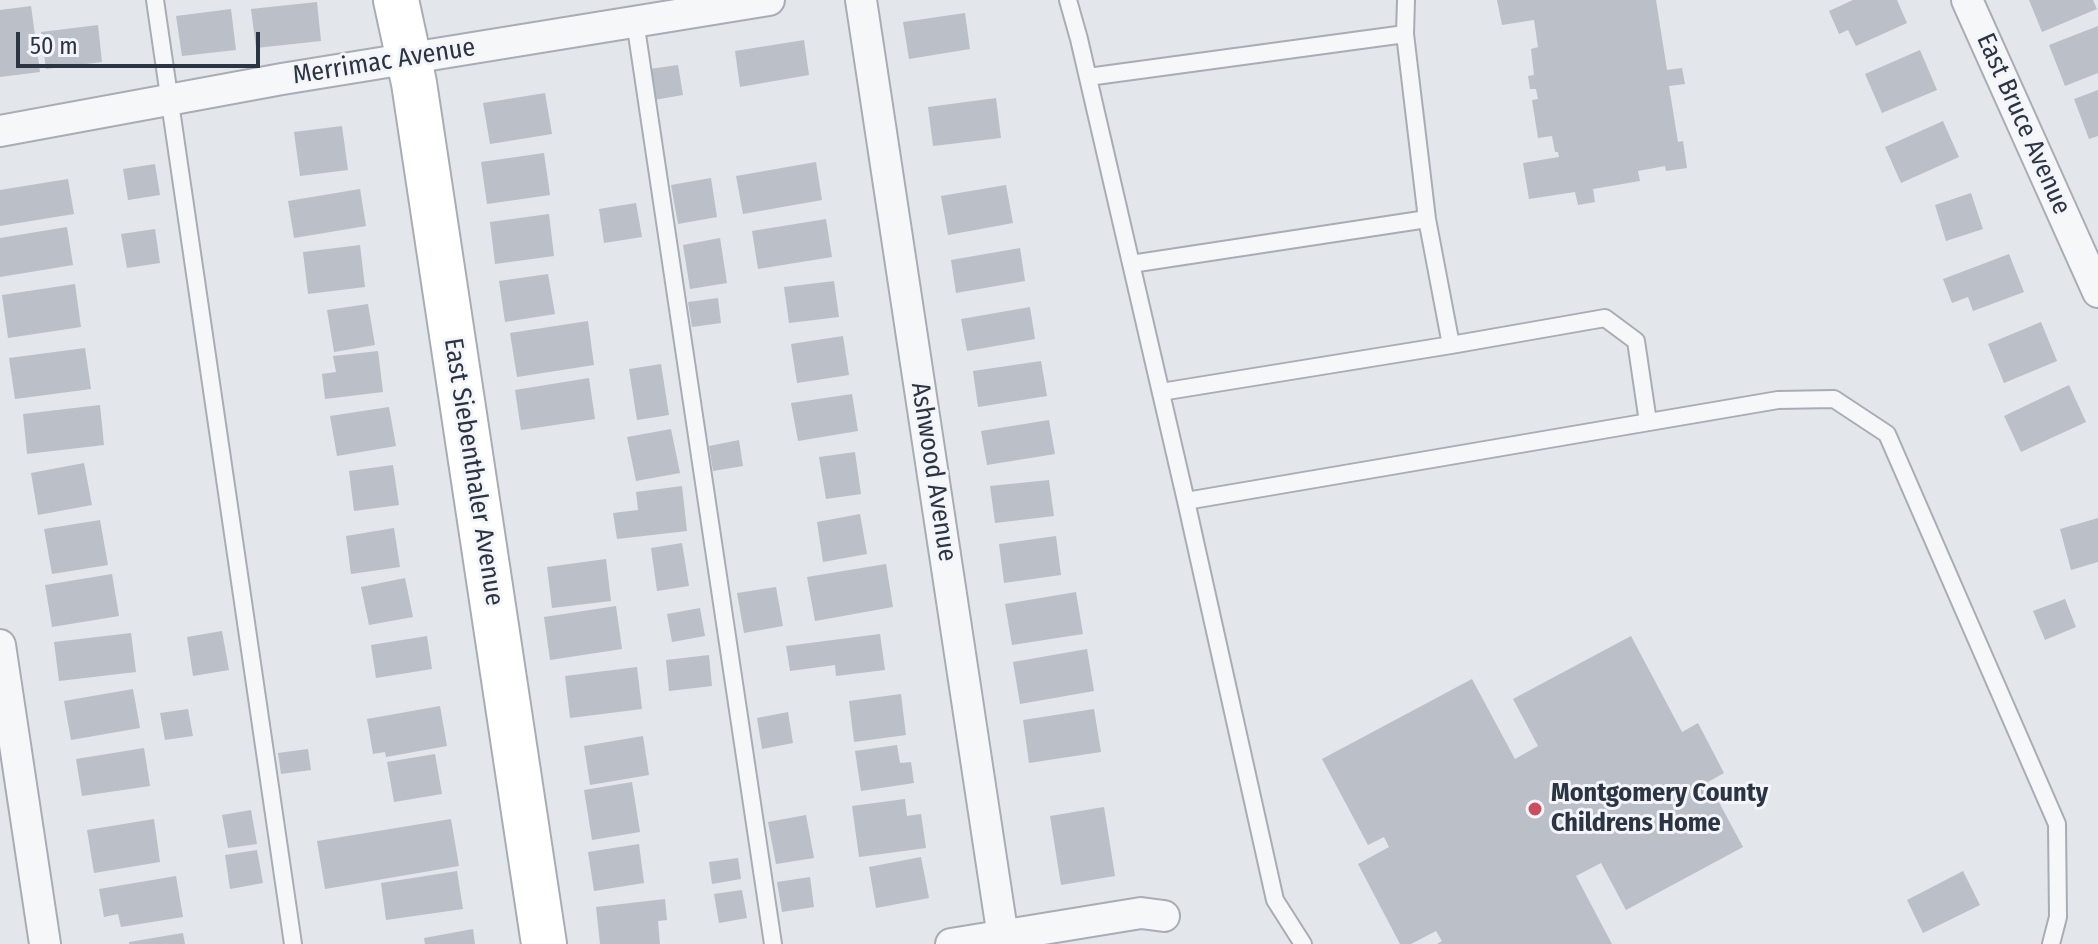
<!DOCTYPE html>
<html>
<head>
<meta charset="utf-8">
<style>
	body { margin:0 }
	#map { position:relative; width:2098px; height:944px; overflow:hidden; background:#e3e6eb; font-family:"Fira Sans Condensed",sans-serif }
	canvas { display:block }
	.scale { position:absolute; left:16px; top:32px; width:244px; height:36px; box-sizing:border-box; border:4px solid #2b3443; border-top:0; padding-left:10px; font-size:24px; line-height:28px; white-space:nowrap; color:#2b3443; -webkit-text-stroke:6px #f3f5f8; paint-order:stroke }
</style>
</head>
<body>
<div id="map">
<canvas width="2098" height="944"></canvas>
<div class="scale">50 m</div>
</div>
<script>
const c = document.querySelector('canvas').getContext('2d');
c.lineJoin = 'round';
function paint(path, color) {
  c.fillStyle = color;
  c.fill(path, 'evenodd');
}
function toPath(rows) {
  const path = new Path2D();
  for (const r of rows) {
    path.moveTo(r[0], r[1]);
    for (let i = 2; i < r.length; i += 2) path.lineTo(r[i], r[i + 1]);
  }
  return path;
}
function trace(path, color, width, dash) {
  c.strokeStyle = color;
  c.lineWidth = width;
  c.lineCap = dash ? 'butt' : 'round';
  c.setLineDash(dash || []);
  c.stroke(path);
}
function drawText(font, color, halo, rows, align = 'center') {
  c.font = font + ' "Fira Sans Condensed",sans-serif';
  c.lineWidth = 6;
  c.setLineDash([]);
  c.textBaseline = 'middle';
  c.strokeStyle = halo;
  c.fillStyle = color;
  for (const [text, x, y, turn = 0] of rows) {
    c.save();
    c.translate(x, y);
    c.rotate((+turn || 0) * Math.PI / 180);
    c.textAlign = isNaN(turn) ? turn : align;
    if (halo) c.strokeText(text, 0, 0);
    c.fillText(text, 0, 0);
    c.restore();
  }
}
const building = toPath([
	[1497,0,1656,0,1667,70,1682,68,1685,84,1669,86,1678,142,1683,141,1687,168,1666,171,1665,166,1638,171,1640,181,1593,189,1595,202,1578,205,1575,192,1529,199,1523,163,1559,157,1558,152,1555,152,1552,136,1538,138,1532,100,1538,99,1536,89,1530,89,1528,76,1534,75,1531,49,1538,47,1534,20,1502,25],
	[1853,0,1897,0,1907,23,1856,46,1848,30,1839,34,1829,11],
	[2029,0,2093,0,2097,9,2042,32],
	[317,2,321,41,256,48,251,9],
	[31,6,40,72,0,77,0,10],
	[231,9,236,50,182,56,176,16],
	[965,13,970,49,909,59,903,22],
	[98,25,102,62,46,69,41,32],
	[2098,26,2098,73,2065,86,2049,45],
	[804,40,809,75,740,87,735,51],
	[1920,50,1937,90,1882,113,1865,74],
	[678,65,683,95,654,100,649,69],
	[2098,90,2098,136,2089,139,2074,99],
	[545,93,552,134,490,144,483,103],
	[996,98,1001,138,933,146,928,107],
	[1943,121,1959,157,1901,183,1885,147],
	[342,126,348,170,300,176,294,132],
	[544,153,550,195,487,204,481,162],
	[816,162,822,200,743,214,736,176],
	[155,164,160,195,128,200,123,169],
	[711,178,717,217,678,224,671,185],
	[68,179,74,214,0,226,0,190],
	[1006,185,1013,223,948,235,941,196],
	[360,189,366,226,294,238,288,201],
	[1971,193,1983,229,1946,241,1935,205],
	[636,203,642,237,604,243,599,209],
	[549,214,554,256,495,264,490,222],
	[826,219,832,257,758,269,752,231],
	[67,227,73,265,0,277,0,238],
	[155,229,160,263,127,268,121,234],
	[720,238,727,283,690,289,683,245],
	[360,245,365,287,308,294,303,252],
	[1020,248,1025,281,956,293,951,260],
	[2009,254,2024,292,1973,311,1968,297,1952,303,1943,279],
	[548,274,555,314,505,322,499,281],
	[834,281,839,317,789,323,784,287],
	[75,284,81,327,8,338,2,295],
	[718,298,721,323,692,327,688,302],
	[368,304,375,345,334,352,327,310],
	[1030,307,1035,339,967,351,961,319],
	[588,321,594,365,517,377,510,333],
	[2041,322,2057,361,2004,383,1988,344],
	[843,336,849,375,797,383,791,344],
	[85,348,91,389,15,399,9,358],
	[378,351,383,392,325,399,322,374,336,372,333,356],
	[1041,361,1047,396,978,407,973,371],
	[661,364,669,415,637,420,629,369],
	[589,378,595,419,521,430,515,390],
	[2069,385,2086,422,2021,452,2004,416],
	[852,394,858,431,798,441,791,403],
	[100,405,104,445,27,454,23,414],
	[389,407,396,446,337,456,330,416],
	[1049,420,1055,454,987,465,981,431],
	[671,429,680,473,636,481,627,437],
	[739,440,743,466,713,471,709,446],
	[855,452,861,494,826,499,819,457],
	[84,463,92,505,38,515,31,473],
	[393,465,399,505,354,511,349,471],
	[1049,480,1054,516,995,523,990,486],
	[682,486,687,531,617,539,613,513,638,510,636,492],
	[860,514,867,554,823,562,817,522],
	[2098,518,2098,562,2071,570,2060,529],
	[100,520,108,565,52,574,44,529],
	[394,528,400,567,351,574,346,536],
	[1056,536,1061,575,1004,583,999,544],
	[682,543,689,586,657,591,651,548],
	[606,559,611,601,552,608,547,567],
	[886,564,893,607,815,621,807,577],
	[112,574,119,616,52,627,45,585],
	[405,578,413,617,369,625,361,587],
	[776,587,783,626,744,633,737,593],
	[1076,592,1083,634,1012,645,1005,604],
	[2065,599,2076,627,2045,640,2033,611],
	[616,606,622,649,550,660,544,617],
	[700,608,705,636,672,642,667,614],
	[222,631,229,670,193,676,187,637],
	[131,633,136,672,59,681,54,642],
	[880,634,885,670,836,676,835,665,790,671,786,646],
	[427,636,432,669,376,678,371,645],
	[1631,636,1682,732,1698,723,1724,773,1708,782,1743,847,1626,910,1601,863,1576,876,1612,944,1437,944,1442,941,1436,931,1411,944,1400,944,1358,864,1389,847,1384,837,1368,845,1322,759,1472,679,1515,759,1538,746,1513,699],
	[1087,649,1094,691,1020,704,1013,662],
	[709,655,712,686,669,691,666,660],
	[637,667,642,709,570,718,565,676],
	[133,689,140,728,71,740,64,701],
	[901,694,906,735,854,742,849,701],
	[440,706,447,746,386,757,385,752,373,754,367,719],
	[188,709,193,736,165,740,160,713],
	[1094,709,1101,752,1029,763,1023,720],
	[788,712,793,743,762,749,757,718],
	[643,736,649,775,590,785,584,746],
	[897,745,900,763,911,762,914,783,861,791,855,751],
	[144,748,150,786,82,796,76,759],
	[308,749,311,770,281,774,278,753],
	[435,754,442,794,394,802,387,762],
	[632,782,640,832,592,840,584,790],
	[905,799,907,816,921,814,926,848,859,857,852,806],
	[1104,807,1115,876,1061,885,1050,816],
	[251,810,257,844,228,848,222,815],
	[806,815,814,858,776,864,768,822],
	[154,819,160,862,94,873,87,830],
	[451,819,459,866,325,889,317,841],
	[639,844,644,883,594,891,588,852],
	[257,850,263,883,230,889,225,855],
	[921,857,929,898,876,908,869,867],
	[738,858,741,879,712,884,709,862],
	[457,871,463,909,386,920,381,883],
	[1963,871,1980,905,1923,933,1907,900],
	[176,876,183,917,121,927,118,914,104,917,99,889],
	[810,877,814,907,782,912,777,882],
	[742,890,747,918,719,923,714,894],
	[665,899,667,920,658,921,660,944,600,944,596,907],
	[473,929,475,944,425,944,424,938],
	[183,933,185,944,129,944,129,942]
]);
const lane = toPath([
	[155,0,293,944],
	[1068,0,1079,39,1186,501,1275,900,1303,944],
	[1406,0,1405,34,1427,219,1451,345,1605,318,1636,341,1648,422],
	[635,21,773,944],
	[1088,77,1405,34],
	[1131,264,1427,219],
	[1161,392,1451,345],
	[1186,501,1778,400,1834,399,1887,434,2057,824,2058,917,2051,944]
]);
const street = toPath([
	[861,0,1004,944],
	[1967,0,2098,292],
	[0,131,282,79,769,0],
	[0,645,45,944],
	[951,944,1141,913,1164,916]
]);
const secondary = toPath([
	[396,0,414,83,544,944]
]);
const markers = [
	[1535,809,8,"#cc4c60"]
];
const streetNames = [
	["Merrimac Avenue",384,62,-9],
	["East Bruce Avenue",2023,124,66],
	["East Siebenthaler Avenue",473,472,81],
	["Ashwood Avenue",933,472,81]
];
const poiNames = [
	["Montgomery County",1551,794],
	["Childrens Home",1551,824]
];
paint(building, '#babfc8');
trace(lane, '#a8adb5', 20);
trace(street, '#a8adb5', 34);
trace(secondary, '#a8adb5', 48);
trace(lane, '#f6f7f9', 16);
trace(street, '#f6f7f9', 30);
trace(secondary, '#fff', 44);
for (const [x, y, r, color] of markers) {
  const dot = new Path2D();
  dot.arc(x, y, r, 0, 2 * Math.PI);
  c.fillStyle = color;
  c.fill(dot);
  trace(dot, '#f3f5f8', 3);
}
drawText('26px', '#2b3443', '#f3f5f8', streetNames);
drawText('bold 26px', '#2b3443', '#f3f5f8', poiNames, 'left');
</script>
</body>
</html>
